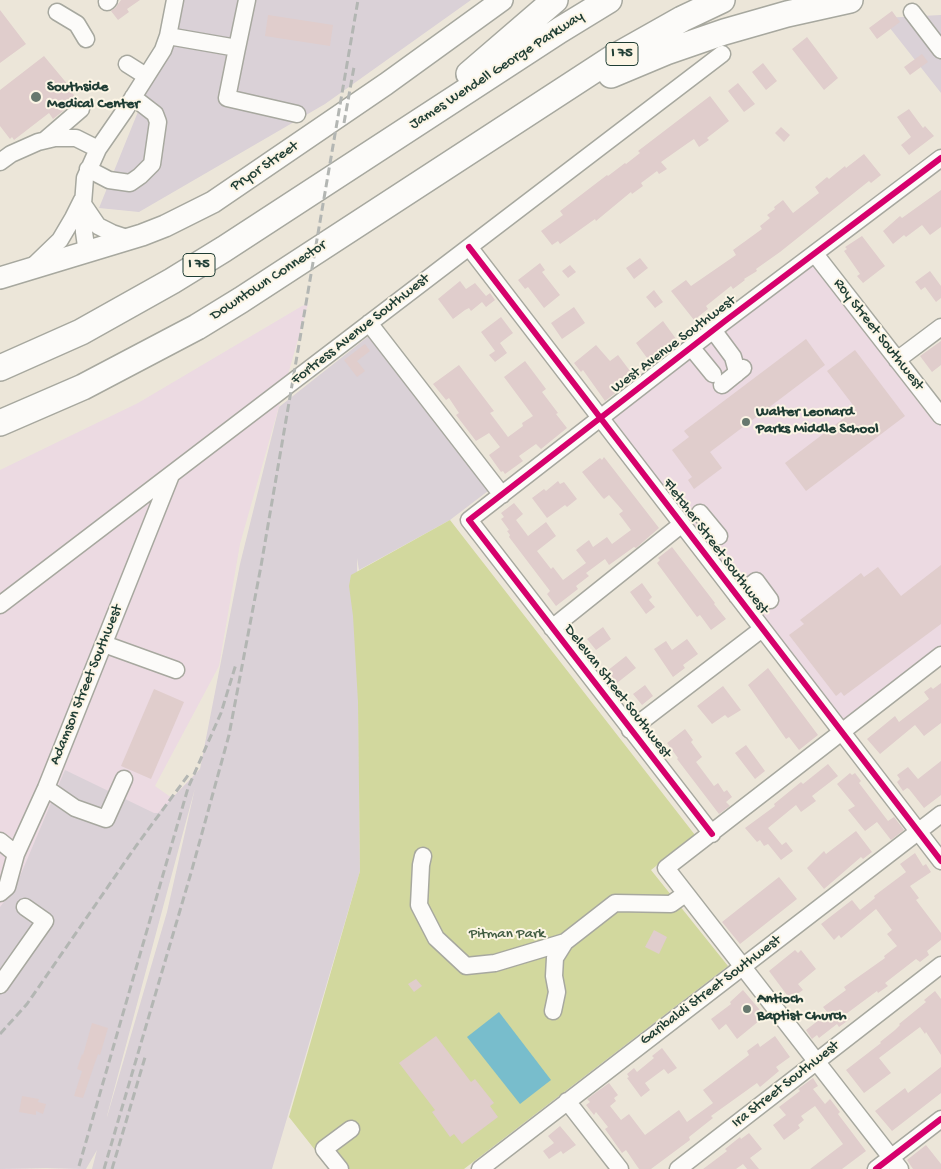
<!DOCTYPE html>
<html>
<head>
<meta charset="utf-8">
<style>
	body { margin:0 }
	canvas { display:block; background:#ece6d9 }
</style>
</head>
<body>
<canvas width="941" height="1169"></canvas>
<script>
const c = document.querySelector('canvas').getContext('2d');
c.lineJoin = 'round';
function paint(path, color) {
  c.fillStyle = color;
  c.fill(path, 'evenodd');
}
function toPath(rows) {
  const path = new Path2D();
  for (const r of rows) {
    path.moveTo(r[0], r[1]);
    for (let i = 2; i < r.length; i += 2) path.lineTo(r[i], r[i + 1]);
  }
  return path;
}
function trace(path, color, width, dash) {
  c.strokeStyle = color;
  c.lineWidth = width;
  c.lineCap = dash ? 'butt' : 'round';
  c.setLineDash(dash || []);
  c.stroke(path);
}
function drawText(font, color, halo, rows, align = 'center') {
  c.font = font + ' "Gochi Hand",sans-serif';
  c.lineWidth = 4;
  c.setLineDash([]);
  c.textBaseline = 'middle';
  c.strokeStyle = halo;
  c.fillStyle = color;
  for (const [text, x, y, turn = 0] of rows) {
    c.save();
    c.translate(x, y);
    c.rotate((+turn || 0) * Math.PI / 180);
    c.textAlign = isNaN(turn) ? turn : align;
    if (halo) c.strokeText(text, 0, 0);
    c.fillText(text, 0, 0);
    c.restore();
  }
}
const built = toPath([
	[812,259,941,424,941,662,842,739,608,411],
	[308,304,240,544,219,666,155,786,172,798,200,769,86,1169,46,1168,0,1169,0,470,138,403,302,306]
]);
const industrial = toPath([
	[174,0,471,0,325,104,139,212,99,208,163,50],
	[941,15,941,93,882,18],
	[370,335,488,491,450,520,359,570,357,558,360,871,272,1169,92,1169,97,1150,86,1169,46,1168,0,1169,0,907,15,888,65,770,154,813,158,813,200,769,240,564,279,407],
	[195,788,167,912,107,1117,107,1116]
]);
const green = toPath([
	[450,520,695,835,651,870,728,966,464,1169,330,1169,289,1117,360,871,358,702,353,616,349,586,351,575]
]);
const water = toPath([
	[499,1012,551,1080,520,1104,467,1037]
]);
const building = toPath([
	[121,0,140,0,127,9,129,12,118,20,111,11,116,7],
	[0,10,26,44,0,63],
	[892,11,900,22,877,39,869,28],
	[268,15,333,25,330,46,265,36],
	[807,37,838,78,824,90,792,49],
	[922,54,928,62,910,75,904,67],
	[44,56,74,92,72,93,74,95,68,107,53,119,49,113,14,140,12,137,10,139,0,126,0,90],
	[763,63,777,81,766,90,752,72],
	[738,83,755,104,744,112,728,91],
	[710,96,729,121,707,138,709,140,699,147,694,139,688,143,661,162,667,169,659,174,657,171,641,183,643,186,632,194,631,192,596,221,595,219,560,244,558,241,552,245,541,231,563,215,560,211,607,175,608,176,625,163,626,164,640,153,638,151],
	[909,109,923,128,925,126,934,136,909,155,901,145,911,137,897,117],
	[781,127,790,135,784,142,775,133],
	[864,154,881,175,871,183,869,181,780,252,756,269,757,271,744,279,745,280,733,289,731,286,706,306,708,309,694,320,671,291,686,280,691,286,736,255,733,250,762,229,760,226,770,218,767,215,775,209,774,207,783,200,793,213,819,193,815,187,827,177,829,179,845,166,846,168],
	[941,190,941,227,930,235,922,225,906,237,904,235,893,244,883,231,900,216,902,218],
	[862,236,885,266,863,283,857,276,860,274,844,251,847,249,845,247],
	[640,258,648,268,634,279,626,268],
	[540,263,545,270,542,272,560,295,544,308,528,287,525,289,518,280],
	[570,265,576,272,568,278,562,271],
	[930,271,941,286,941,298,936,302,925,287,921,290,915,282],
	[460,281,466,289,475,283,486,296,490,293,495,300,486,307,482,302,471,311,469,308,465,310,453,319,438,299],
	[654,290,663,302,655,308,646,297],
	[574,307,585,323,562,339,551,323],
	[501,317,513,333,500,343,507,353,495,362,489,355,495,351,481,332],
	[663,321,679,343,650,362,636,343],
	[806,339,825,365,710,452,722,468,694,489,688,480,692,477,672,450,689,437,684,431],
	[941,341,941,365,932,372,920,356],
	[365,344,370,351,357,361,365,371,357,377,344,360],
	[596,345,610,361,618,355,633,375,616,388,618,391,605,401,583,370,581,372,574,363],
	[855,350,905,416,806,491,785,463,856,409,827,371],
	[525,361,546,389,542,392,558,413,556,414,567,428,541,449,536,444,519,456,523,461,505,474,503,471,501,472,489,455,500,447,489,433,476,441,456,415,459,413,449,398,446,400,433,384,459,365,494,411,490,413,508,437,523,426,522,423,533,416,504,377],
	[604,457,659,528,636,548,634,547,609,565,605,559,586,573,589,576,576,586,578,589,556,606,547,594,550,591,509,537,510,535,507,531,509,530,501,519,504,517,501,513,514,503,523,514,516,520,528,536,546,522,556,536,537,551,551,569,553,567,563,580,586,563,576,550,589,540,593,547,607,537,612,544,631,530,619,514,623,511,609,495,604,499,602,497,582,472,600,458,602,460],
	[558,481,560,484,564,482,577,499,567,507,565,505,547,518,532,498,544,489,546,491],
	[672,547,715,603,714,604,726,619,711,630,700,615,697,617,657,563,660,560,658,558],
	[941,565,941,624,844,696,841,692,836,696,789,635,804,624,800,620,861,573,864,577,878,567,901,596],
	[642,583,652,597,649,600,655,607,646,614,630,592],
	[603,627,611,639,596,650,587,639],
	[687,639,698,654,683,665,685,668,673,677,654,649,666,641,672,650],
	[626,656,636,668,617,683,607,671],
	[768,668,818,735,799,750,789,737,786,739,748,685],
	[941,683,941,723,924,736,915,725,880,754,867,739,895,716,899,722,929,699,924,692,931,687,933,689],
	[645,685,653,696,642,705,633,694],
	[723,686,741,710,728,718,725,715,712,724,697,706],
	[154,689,184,702,151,779,121,766],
	[685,729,693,740,691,742,702,757,696,762,714,786,718,783,724,792,727,790,732,797,726,802,730,806,719,814,677,759,678,758,667,743],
	[746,745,765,771,755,779,735,753],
	[941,761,941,795,924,808,909,789,907,788,903,791,897,782,900,779,897,775,908,767,918,779],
	[828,764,838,776,812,796,816,801,801,812,796,805,768,828,782,845,786,842,793,851,781,860,768,844,764,846,760,840,757,842,745,828,775,806,774,804,801,782,803,784],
	[850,773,852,775,855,773,861,781,859,783,888,821,894,817,904,830,891,840,877,822,865,831,848,810,855,806,837,784],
	[856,831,872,852,863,859,861,857,824,889,807,868,824,851,826,854],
	[915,853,923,866,926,864,931,872,910,886,919,898,916,900,941,933,941,940,927,951,929,955,920,962,916,959,885,983,888,986,878,993,877,991,846,1014,850,1019,839,1027,837,1024,819,1038,817,1035,812,1039,806,1030,828,1013,823,1007,846,990,844,987,885,958,884,956,897,946,887,934,892,930,876,909,841,938,839,935,834,940,821,924,852,900,860,910,875,898,874,896,906,872,900,864],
	[779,877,797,899,740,944,722,922],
	[654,930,667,937,659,954,645,947],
	[795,950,798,953,801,950,816,969,798,984,803,990,790,999,769,971],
	[416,979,422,986,414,992,408,984],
	[743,990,765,1016,737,1039,726,1024,719,1030,711,1019,731,1004,730,1002],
	[935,991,941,999,941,1055,926,1032,925,1034,920,1027,879,1058,891,1073,864,1093,846,1070,881,1043,880,1042,895,1030,900,1025,899,1024,926,1002,924,1000],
	[92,1023,108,1028,100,1055,98,1054,83,1098,74,1096,82,1071,77,1069,82,1054,83,1055],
	[436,1036,471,1082,475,1079,494,1103,490,1106,498,1117,462,1144,454,1134,450,1137,432,1112,435,1110,399,1063],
	[775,1036,790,1057,776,1067,779,1071,760,1087,757,1083,711,1116,713,1118,689,1137,690,1140,651,1169,639,1169,626,1150,622,1153,605,1129,608,1127,596,1112,594,1115,586,1105,590,1102,587,1099,609,1083,618,1095,614,1098,616,1101,610,1106,621,1120,629,1114,645,1135,679,1110,687,1122,713,1103,703,1090,749,1055,747,1051,758,1043,760,1047],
	[662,1048,677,1068,668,1074,664,1069,645,1083,650,1090,641,1097,627,1078,629,1077,627,1074,634,1068,637,1072,654,1058,652,1056],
	[941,1067,941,1093,892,1131,875,1111,905,1088,908,1093],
	[813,1078,818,1086,813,1089,825,1104,830,1099,840,1112,838,1114,866,1151,842,1169,810,1169,843,1144,815,1106,801,1116,804,1120,798,1125,800,1128,784,1140,773,1125,786,1115,779,1107,800,1091,798,1089],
	[22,1096,39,1099,38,1102,46,1104,43,1114,36,1111,36,1115,19,1112],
	[560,1126,576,1145,563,1154,561,1151,549,1159,543,1151,554,1143,548,1136],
	[749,1133,762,1149,750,1158,759,1169,747,1169,743,1164,736,1169,703,1169,727,1151,725,1149,740,1137,741,1139],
	[926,1145,941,1164,941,1169,913,1169,907,1160]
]);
const minor = toPath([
	[107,2,109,0],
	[57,12,77,24,86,39],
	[912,12,941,50],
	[168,36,237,48,247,0],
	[237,48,227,98,297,114],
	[127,64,146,76],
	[45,140,81,109],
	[0,162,11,154,38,142,55,138,76,138,98,149],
	[88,169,109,180,130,183,140,176,152,164,158,122,155,114,133,97],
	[83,204,98,226,112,233,130,239],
	[469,247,941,861],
	[87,253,84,232,83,204,85,178,98,149,125,110,163,50,168,36,175,0],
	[815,254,941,416],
	[31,268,60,240,73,218,82,200],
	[369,323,502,495],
	[713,330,733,357,736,368,736,374],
	[691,347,713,374],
	[897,360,941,327],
	[722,385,743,368],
	[700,513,719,536],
	[737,596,756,581,770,600],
	[0,605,722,54],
	[552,628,682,524],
	[104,644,176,670],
	[630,730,762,629],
	[46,788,75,808,106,819,124,779],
	[712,834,469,520,725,321,941,158],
	[0,841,16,854],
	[423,856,421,865,419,905,436,938,466,966,495,963,565,942],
	[0,893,7,887,16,854,46,788,171,475],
	[0,985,45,921,25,907],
	[553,1011,557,992,554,976,555,958,565,942,615,903,671,904,685,894],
	[567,1101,620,1169],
	[340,1169,324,1149,351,1129],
	[480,1169,941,814],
	[678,1169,941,965],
	[876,1169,941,1119],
	[900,1169,666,868,941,655]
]);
const major = toPath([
	[0,278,142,235,165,226,213,202,386,84,502,0]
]);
const highway = toPath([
	[469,74,555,0],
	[611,75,666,52,724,32,787,14,850,0],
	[0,368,81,332,172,281,224,249,560,30,609,0],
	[0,423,83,387,197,327,241,300,611,59,682,19,722,0]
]);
const rail = toPath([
	[344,123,354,67],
	[0,1034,27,1004,136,846,189,774],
	[79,1166,188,788,221,713,236,664],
	[104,1169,191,873,229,735,261,566,358,0],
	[112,1169,146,1054]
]);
const cycleway = toPath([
	[469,247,941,861],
	[712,834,469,520,725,321,941,158],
	[876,1169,941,1119]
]);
const markers = [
	[36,97,6,"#67786e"],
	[746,422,5,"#67786e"],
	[747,1009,5,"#67786e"]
];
const shields = [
	[622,54,32],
	[199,265,32]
];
const shieldNames = [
	["I 75",622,54],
	["I 75",199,265]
];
const streetNames = [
	["James Wendell George Parkway",497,71,-33],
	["Pryor Street",265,167,-34],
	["Downtown Connector",269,281,-33],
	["Fortress Avenue Southwest",361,330,-38],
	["Roy Street Southwest",878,335,52],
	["West Avenue Southwest",674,345,-37],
	["Fletcher Street Southwest",715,547,53],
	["Adamson Street Southwest",87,685,-68],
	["Delevan Street Southwest",617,692,52],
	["Garibaldi Street Southwest",711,991,-37],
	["Ira Street Southwest",786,1085,-38]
];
const poiNames = [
	["Southside",47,88],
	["Medical Center",47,105],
	["Walter Leonard",756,413],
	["Parks Middle School",756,430],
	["Antioch",757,1000],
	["Baptist Church",757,1017]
];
const parkNames = [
	["Pitman Park",507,935]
];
paint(built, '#ecdae2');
paint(industrial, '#dad1d7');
paint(green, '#d2d89e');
paint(water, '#78bdcc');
paint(building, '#e0cdcc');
trace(minor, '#a7a89f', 19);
trace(major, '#a7a89f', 24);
trace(highway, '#a7a89f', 28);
trace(minor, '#fcfbf9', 16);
trace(major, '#fcfbf9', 21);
trace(highway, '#fcfbf9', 25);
trace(rail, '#b3b6b3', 3, [8, 4]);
trace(cycleway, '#d6006c', 6);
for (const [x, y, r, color] of markers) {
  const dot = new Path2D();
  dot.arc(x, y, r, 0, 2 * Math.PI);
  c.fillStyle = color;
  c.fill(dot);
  trace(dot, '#fcf5e5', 2);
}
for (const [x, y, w] of shields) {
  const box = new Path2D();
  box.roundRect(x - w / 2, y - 11.5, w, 23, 4);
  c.fillStyle = '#fcf5e5';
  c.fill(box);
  trace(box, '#1f3d34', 1);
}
drawText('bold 14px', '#1f3d34', null, shieldNames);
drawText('15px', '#1f3d34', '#fcf5e5', streetNames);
drawText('bold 15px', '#1f3d34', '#fcf5e5', poiNames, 'left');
drawText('15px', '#3f5a40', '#fcf5e5', parkNames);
</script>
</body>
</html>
